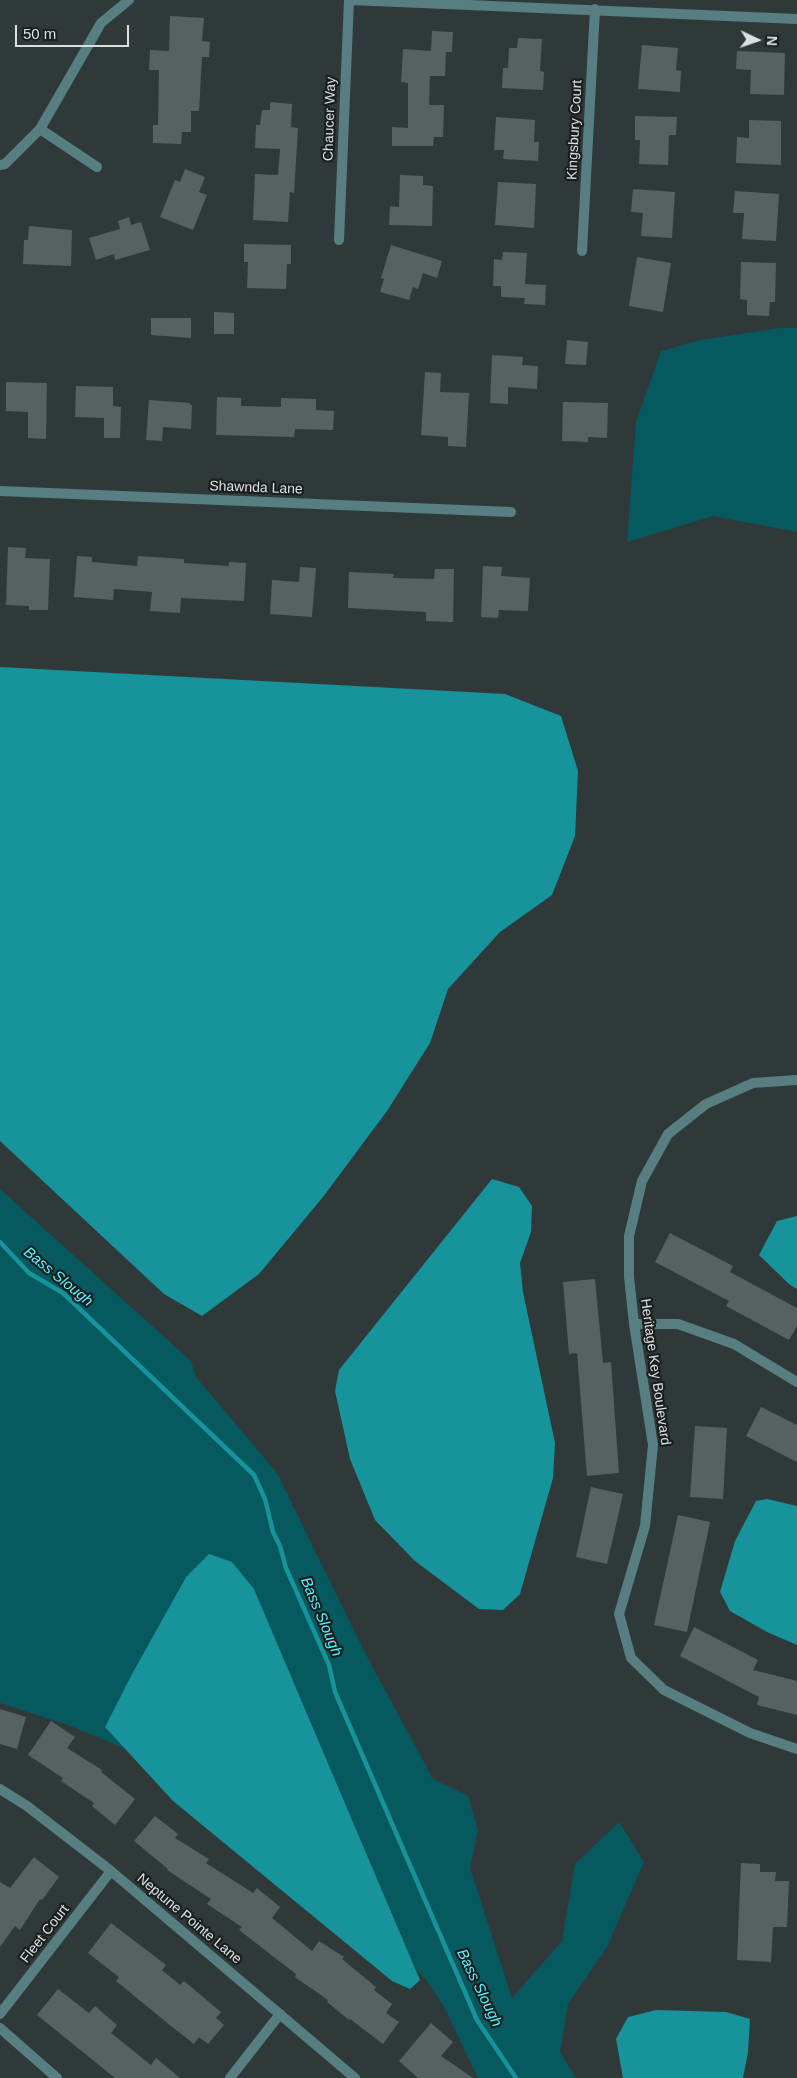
<!DOCTYPE html>
<html>
<head>
<meta charset="utf-8">
<style>
	body { margin:0 }
	#map { position:relative; width:797px; height:2078px; overflow:hidden; background:#303939; font-family:Arial,sans-serif }
	canvas { display:block }
	.north { position:absolute; left:732px; top:15px; width:50px; height:50px; -webkit-text-stroke:4px #1b1f1f; paint-order:stroke; rotate:93deg; font-size:14px; font-weight:700; line-height:20px; text-align:center; color:#dbe0e1 }
	.north::after { content:''; display:block; margin:auto; width:18px; height:22px; background:#dbe0e1; clip-path:polygon(50% 0,100% 100%,50% 72%,0 100%) }
	.scale { position:absolute; left:15px; top:25px; width:114px; height:22px; box-sizing:border-box; border:2px solid #dbe0e1; border-top:0; padding-left:6px; font-size:15px; line-height:18px; white-space:nowrap; color:#dbe0e1; -webkit-text-stroke:4px #1b1f1f; paint-order:stroke }
</style>
</head>
<body>
<div id="map">
<canvas width="797" height="2078"></canvas>
<div class="north">N</div>
<div class="scale">50 m</div>
</div>
<script>
const c = document.querySelector('canvas').getContext('2d');
c.lineJoin = 'round';
function paint(path, color) {
  c.fillStyle = color;
  c.fill(path, 'evenodd');
}
function toPath(rows) {
  const path = new Path2D();
  for (const r of rows) {
    path.moveTo(r[0], r[1]);
    for (let i = 2; i < r.length; i += 2) path.lineTo(r[i], r[i + 1]);
  }
  return path;
}
function trace(path, color, width, dash) {
  c.strokeStyle = color;
  c.lineWidth = width;
  c.lineCap = dash ? 'butt' : 'round';
  c.setLineDash(dash || []);
  c.stroke(path);
}
function drawText(font, color, halo, rows, align = 'center') {
  c.font = font + ' Arial,sans-serif';
  c.lineWidth = 4.5;
  c.setLineDash([]);
  c.textBaseline = 'middle';
  c.strokeStyle = halo;
  c.fillStyle = color;
  for (const [text, x, y, turn = 0] of rows) {
    c.save();
    c.translate(x, y);
    c.rotate((+turn || 0) * Math.PI / 180);
    c.textAlign = isNaN(turn) ? turn : align;
    if (halo) c.strokeText(text, 0, 0);
    c.fillText(text, 0, 0);
    c.restore();
  }
}
const green = toPath([
	[780,328,797,328,797,532,713,516,627,542,636,422,661,351,701,340],
	[0,1189,191,1361,196,1377,277,1473,364,1651,433,1779,468,1796,478,1830,470,1868,512,1998,562,1941,575,1864,619,1822,644,1862,607,1947,568,2004,560,2052,576,2078,478,2078,443,2005,425,1978,416,1970,254,1589,232,1562,186,1577,132,1674,105,1727,126,1749,68,1725,0,1703]
]);
const water = toPath([
	[0,667,505,694,561,716,578,771,575,836,552,895,500,932,448,989,430,1043,387,1111,323,1197,259,1274,202,1316,164,1294,0,1141],
	[492,1179,519,1187,532,1206,531,1232,520,1263,523,1292,555,1443,553,1478,520,1594,503,1610,479,1609,415,1561,375,1520,350,1459,335,1391,339,1370],
	[797,1216,797,1289,790,1285,759,1255,777,1221],
	[767,1499,797,1506,797,1645,767,1632,730,1611,720,1592,735,1541,756,1501],
	[209,1554,232,1562,254,1589,420,1980,410,1989,392,1981,173,1801,105,1727,132,1674,186,1577],
	[656,2010,726,2012,750,2019,748,2052,743,2078,623,2078,616,2039,628,2017]
]);
const stream = toPath([
	[0,1242,29,1273,63,1293,254,1475,265,1499,273,1532,280,1546,286,1568,329,1665,335,1692,477,2020,516,2078]
]);
const building = toPath([
	[170,16,204,18,202,41,210,42,209,57,202,57,199,111,191,111,191,132,182,132,181,144,153,143,153,125,158,125,159,70,149,70,150,50,169,51],
	[432,31,453,32,452,52,446,52,445,76,430,76,429,105,444,105,443,137,434,137,433,146,392,146,392,127,408,128,408,83,401,82,403,49,431,51],
	[518,38,542,39,540,71,544,72,543,90,502,88,503,68,508,68,509,48,517,48],
	[642,45,678,48,676,70,681,71,680,92,638,89],
	[737,51,785,53,784,95,750,94,751,70,736,69],
	[270,102,292,104,291,127,298,128,294,193,290,192,288,222,253,220,255,174,278,175,280,149,255,148,256,125,260,125,262,110,270,110],
	[635,116,677,117,676,135,669,135,668,165,639,164,640,140,635,140],
	[496,117,535,120,534,142,539,142,538,161,503,159,504,150,494,150],
	[749,120,781,121,781,165,736,163,737,137,749,138],
	[185,169,205,177,199,192,207,195,193,230,160,217,175,180,180,182],
	[400,175,423,176,423,185,433,186,432,226,389,225,390,206,399,207],
	[498,182,536,184,534,228,495,225],
	[633,189,675,192,672,238,641,236,643,213,631,212],
	[735,191,779,194,776,241,742,239,744,213,733,213],
	[129,217,131,225,141,222,150,250,115,260,114,254,96,260,89,238,120,229,118,221],
	[29,226,72,230,71,266,23,264,24,240,28,240],
	[244,244,291,245,291,264,287,264,286,289,247,288,248,262,244,262],
	[391,245,442,261,437,278,423,273,418,289,413,287,409,300,380,292,384,279,381,278],
	[503,252,527,253,525,284,546,285,545,305,524,304,525,298,501,297,501,286,493,286,494,259,502,260],
	[637,257,671,263,663,312,629,306],
	[741,262,776,263,775,302,770,302,769,316,747,315,747,300,740,299],
	[214,312,234,313,234,334,214,334],
	[151,318,191,318,191,338,151,335],
	[567,340,588,342,586,365,565,364],
	[492,355,523,357,522,365,538,366,537,389,508,387,508,404,490,403],
	[425,372,441,373,440,392,469,393,466,447,448,446,448,437,421,435],
	[6,382,47,383,46,439,28,438,28,412,6,411],
	[76,386,113,387,113,406,121,407,120,438,104,438,104,418,75,417],
	[217,397,241,398,241,406,281,407,281,398,316,399,316,410,334,411,333,430,295,429,294,437,216,435],
	[149,400,190,403,190,405,192,405,191,429,163,427,162,441,146,440],
	[563,402,608,403,607,438,588,437,588,442,562,441],
	[8,547,26,548,25,558,50,559,48,610,29,610,29,606,6,605],
	[77,556,92,557,92,562,137,566,138,556,184,559,184,563,229,566,229,562,246,563,244,601,181,598,180,613,150,611,152,592,114,589,113,600,74,597],
	[483,566,502,567,501,576,530,578,528,611,499,610,498,618,481,617],
	[300,567,316,568,312,617,270,614,272,580,299,582],
	[435,569,454,569,453,622,426,621,426,612,348,608,349,572,394,574,393,578,434,579],
	[670,1233,733,1266,730,1272,797,1308,797,1326,789,1340,726,1306,729,1301,655,1262],
	[595,1279,603,1363,611,1362,619,1473,587,1476,577,1353,569,1354,563,1282],
	[761,1407,797,1425,797,1462,746,1436],
	[695,1426,727,1428,723,1499,690,1497],
	[591,1487,623,1494,607,1564,576,1557],
	[678,1515,710,1522,687,1632,654,1625],
	[694,1627,758,1660,753,1670,797,1681,797,1715,757,1705,759,1697,680,1656],
	[0,1709,26,1717,17,1749,0,1744],
	[51,1721,75,1737,67,1748,102,1770,101,1772,135,1799,115,1825,92,1806,94,1803,61,1781,63,1778,28,1755],
	[155,1816,178,1834,175,1838,209,1859,206,1863,253,1893,257,1888,280,1907,272,1918,312,1951,319,1941,344,1957,342,1959,376,1987,374,1990,392,2004,386,2013,399,2022,383,2044,350,2019,349,2020,327,2002,328,2000,295,1977,296,1974,239,1930,242,1927,207,1904,211,1899,167,1870,168,1869,134,1841],
	[34,1857,59,1877,42,1900,40,1899,20,1930,15,1926,0,1947,0,1882,10,1888],
	[741,1863,760,1864,760,1872,776,1872,775,1881,789,1881,787,1927,773,1927,771,1962,737,1960],
	[111,1923,166,1965,162,1970,180,1985,184,1981,221,2012,216,2018,224,2025,208,2044,199,2037,194,2044,171,2026,116,1981,119,1977,88,1953],
	[58,1989,89,2013,95,2006,117,2025,111,2033,151,2065,156,2058,180,2078,115,2078,37,2015],
	[431,2023,453,2042,441,2056,473,2078,418,2078,399,2061]
]);
const street = toPath([
	[351,0,797,19],
	[40,129,97,167],
	[0,165,5,164,40,129,101,23,129,0],
	[339,240,349,0],
	[582,251,595,9],
	[0,491,511,512],
	[797,1080,753,1083,706,1104,668,1134,642,1181,629,1236,629,1277,634,1324,653,1445,645,1526,619,1614,631,1658,664,1690,750,1733,797,1749],
	[634,1324,678,1324,734,1344,797,1382],
	[0,1789,27,1806,111,1871,355,2078],
	[0,2014,111,1871],
	[0,2028,57,2078],
	[230,2078,280,2014]
]);
const streetNames = [
	["Chaucer Way",330,119,-88],
	["Kingsbury Court",575,130,-87],
	["Shawnda Lane",256,488,2],
	["Heritage Key Boulevard",655,1372,82],
	["Neptune Pointe Lane",189,1919,40],
	["Fleet Court",45,1934,-52]
];
const waterNames = [
	["Bass Slough",58,1277,39],
	["Bass Slough",321,1617,67],
	["Bass Slough",479,1988,64]
];
paint(green, '#06595e');
paint(water, '#16939b');
trace(stream, '#16939b', 4.5);
paint(building, '#586162');
trace(street, '#577f82', 10);
drawText('14px', '#dbe0e1', '#1b1f1f', streetNames);
drawText('italic 15px', '#57f3ff', '#1b1f1f', waterNames);
</script>
</body>
</html>
